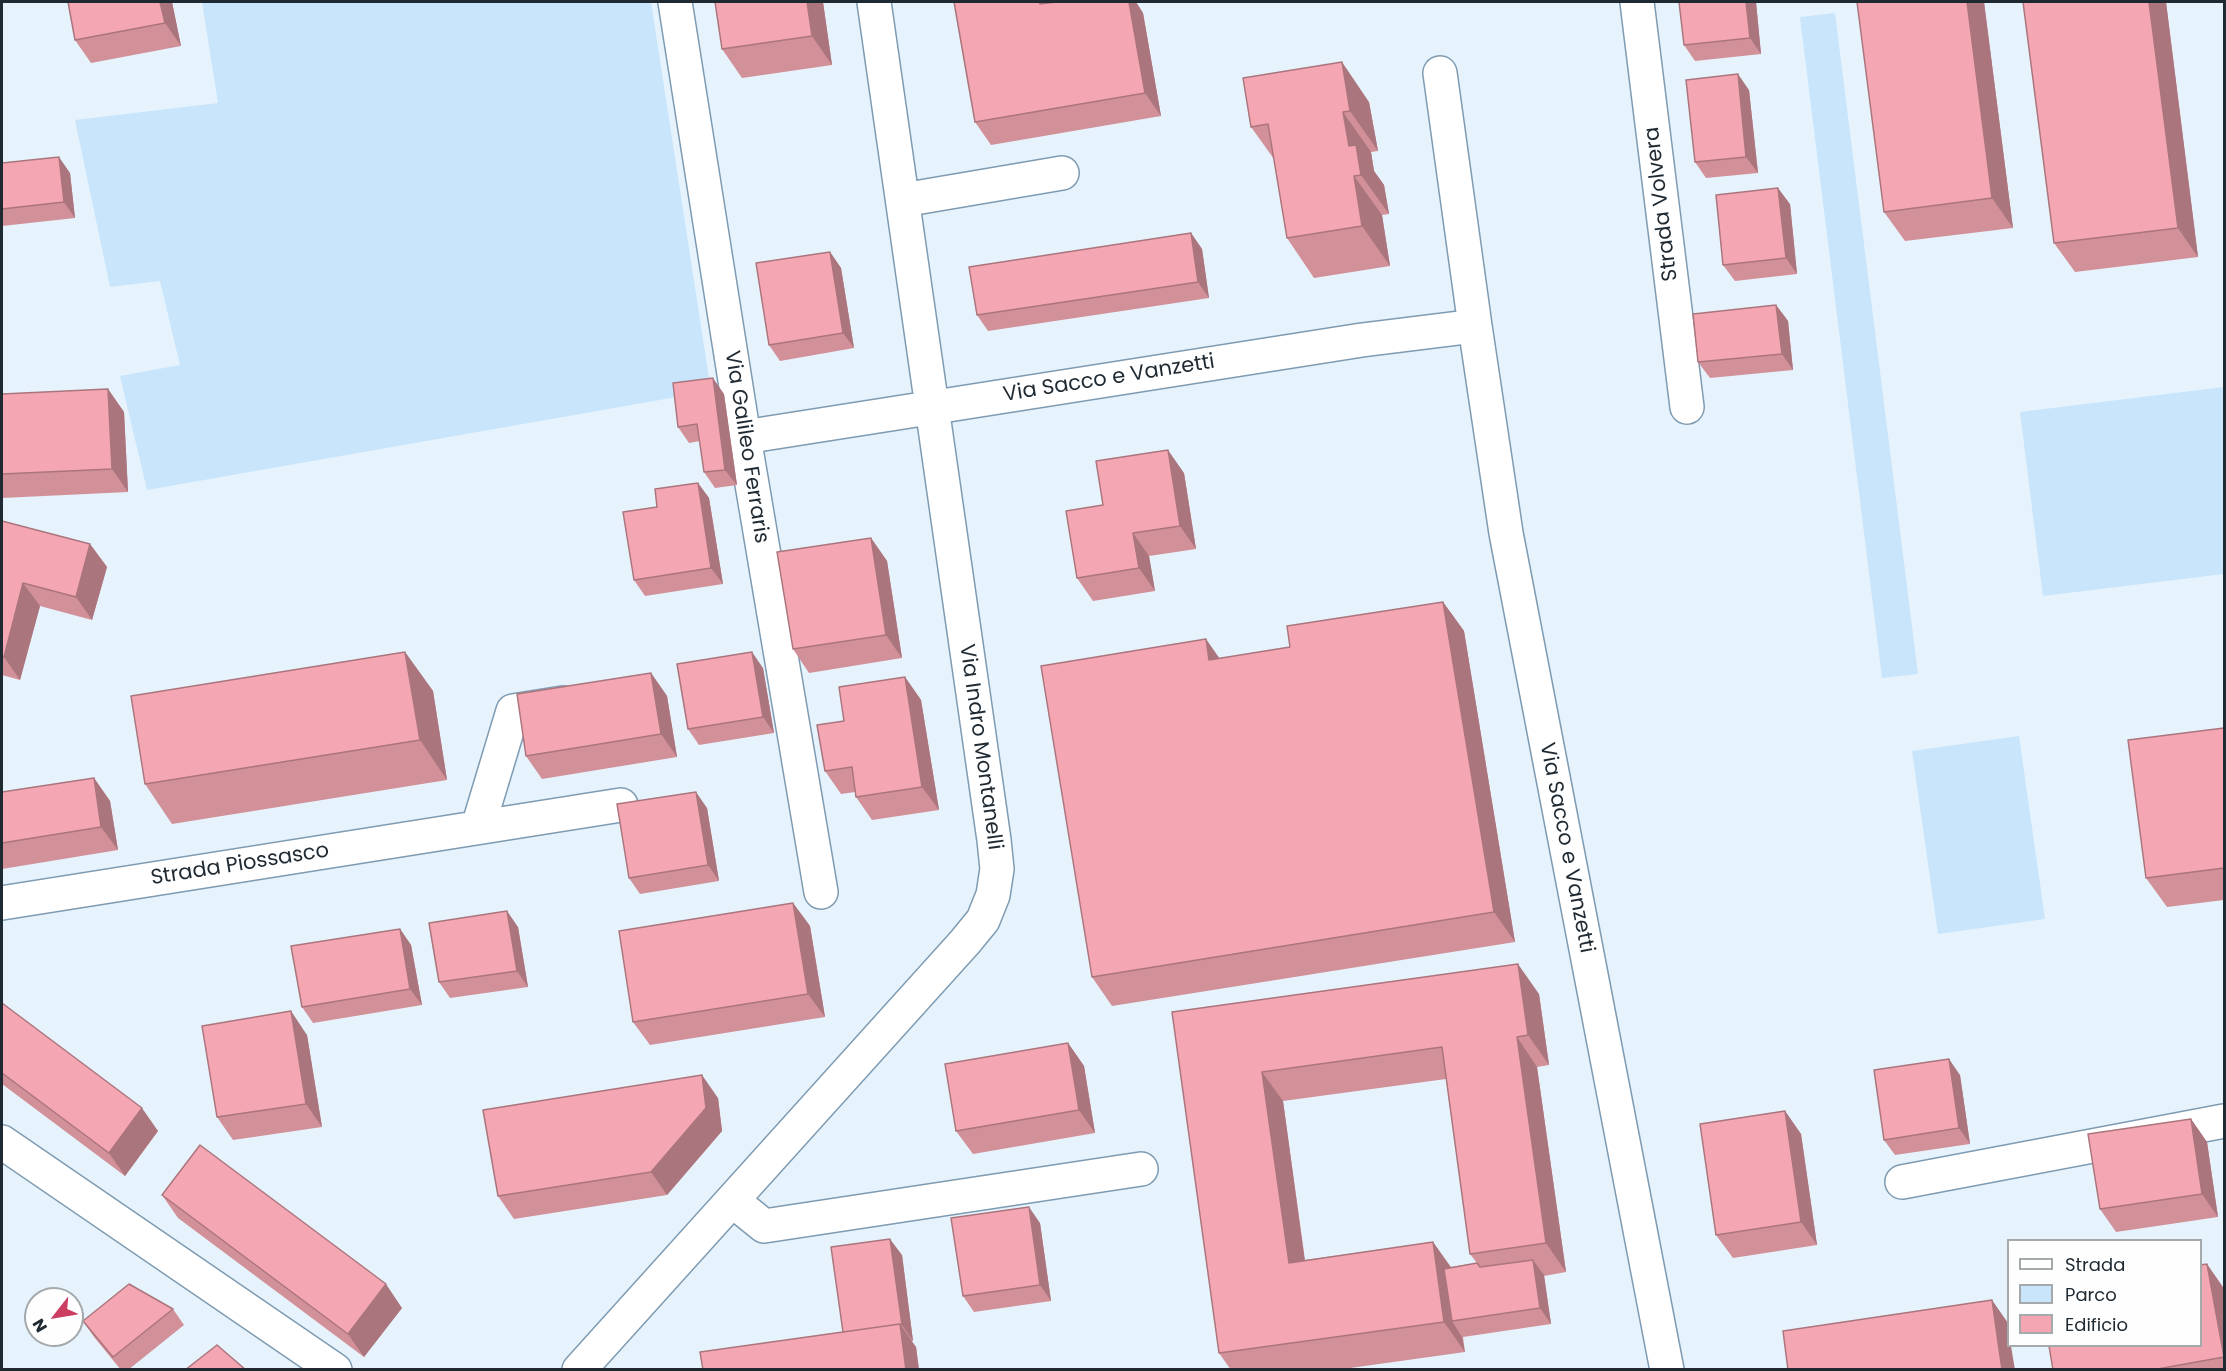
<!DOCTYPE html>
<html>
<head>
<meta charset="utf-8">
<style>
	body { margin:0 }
	#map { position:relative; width:2226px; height:1371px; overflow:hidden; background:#e6f3fd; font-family:Poppins,sans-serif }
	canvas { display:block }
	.frame { position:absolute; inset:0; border:3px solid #1e2932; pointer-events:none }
	.legend { position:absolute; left:2007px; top:1239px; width:195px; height:108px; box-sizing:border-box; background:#fefefe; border:2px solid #a4a9ac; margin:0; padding:8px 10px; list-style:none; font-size:18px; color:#1e2932 }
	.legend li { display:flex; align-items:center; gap:12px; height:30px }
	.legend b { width:30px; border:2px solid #a4a9ac }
	.north { position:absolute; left:24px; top:1287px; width:60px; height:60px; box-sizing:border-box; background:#fefefe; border:2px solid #a4a9ac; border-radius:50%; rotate:239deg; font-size:16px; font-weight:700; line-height:24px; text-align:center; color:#1e2932 }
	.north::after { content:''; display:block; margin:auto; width:21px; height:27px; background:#cc3d62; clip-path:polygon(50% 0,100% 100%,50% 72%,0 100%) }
</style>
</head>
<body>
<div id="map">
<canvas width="2226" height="1371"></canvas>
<div class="frame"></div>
<ul class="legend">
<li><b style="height:8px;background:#fff"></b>Strada</li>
<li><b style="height:16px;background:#c8e5fc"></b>Parco</li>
<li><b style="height:16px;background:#f4a7b2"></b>Edificio</li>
</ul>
<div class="north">N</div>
</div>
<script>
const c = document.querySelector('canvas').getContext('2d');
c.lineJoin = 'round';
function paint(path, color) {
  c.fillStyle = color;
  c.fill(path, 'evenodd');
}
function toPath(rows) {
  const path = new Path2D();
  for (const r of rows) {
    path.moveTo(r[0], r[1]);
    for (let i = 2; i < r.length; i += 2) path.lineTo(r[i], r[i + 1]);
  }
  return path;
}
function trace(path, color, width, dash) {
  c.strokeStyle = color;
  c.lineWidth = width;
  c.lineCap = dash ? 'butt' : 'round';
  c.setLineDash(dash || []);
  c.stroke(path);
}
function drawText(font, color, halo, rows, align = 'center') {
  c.font = font + ' Poppins,sans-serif';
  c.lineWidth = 4.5;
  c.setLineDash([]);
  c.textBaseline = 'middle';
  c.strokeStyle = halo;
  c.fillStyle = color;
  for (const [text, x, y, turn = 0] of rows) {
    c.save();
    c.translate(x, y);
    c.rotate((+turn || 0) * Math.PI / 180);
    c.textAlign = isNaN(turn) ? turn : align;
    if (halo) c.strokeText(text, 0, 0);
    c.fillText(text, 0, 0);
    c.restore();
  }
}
const green = toPath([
	[202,2,651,2,711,391,147,490,120,376,180,365,160,281,110,287,75,120,218,103],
	[1835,13,1918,674,1882,678,1800,17],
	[2224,387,2224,574,2043,596,2020,412],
	[2019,736,2045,919,1938,934,1912,751]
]);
const minor = toPath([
	[675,2,744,437,821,892],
	[1637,2,1687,407],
	[1440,73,1475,326],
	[903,200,1062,173],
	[744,437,1362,340,1475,326,1506,533,1667,1370],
	[478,827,513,711,563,703],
	[2,903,621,805],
	[2,1142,335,1370],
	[1902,1182,2224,1121],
	[733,1201,764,1226,1141,1169],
	[579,1370,965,942,983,920,993,895,997,869,994,840,874,2]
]);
const wall = toPath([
	[172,2,181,46,91,63,75,40],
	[715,2,823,2,832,65,742,78,722,49],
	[960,2,1047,2,1048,3,1056,2,1136,2,1143,13,1161,116,991,145,975,122],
	[1756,2,1761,54,1695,61,1684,45],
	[1857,2,1984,2,2013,228,1905,241,1884,212],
	[2023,2,2166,2,2198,257,2075,272,2054,243],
	[1749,90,1758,173,1706,178,1695,162],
	[1369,102,1378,151,1371,152,1374,171,1384,185,1389,214,1382,215,1390,266,1314,278,1287,238,1274,159,1251,127],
	[2,163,70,173,75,218,2,226],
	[1790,204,1797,274,1735,281,1723,265],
	[1191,233,1202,249,1209,298,988,331,977,315],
	[830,252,841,268,854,348,780,361,769,345],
	[1776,305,1788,321,1793,370,1710,378,1698,362],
	[108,389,124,412,128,492,2,498,2,394],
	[724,394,737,485,715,488,704,472,700,441,689,443,678,427],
	[1184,473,1196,549,1149,556,1155,591,1093,601,1077,578],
	[698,483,709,498,723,584,645,596,634,580,657,507],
	[2,521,90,544,107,567,92,620,40,606,20,680,2,675],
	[871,538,887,561,902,658,809,673,793,649],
	[1443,602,1464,631,1515,942,1112,1006,1092,977,1220,659,1290,647],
	[405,652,433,691,447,780,172,824,145,784],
	[763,668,774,733,699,745,688,729],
	[651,673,667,696,677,757,542,779,526,756],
	[905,677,921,700,939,810,872,820,856,797,855,792,841,794,825,771,844,721],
	[2224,728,2224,900,2167,907,2146,878],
	[94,778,110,801,118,850,2,869,2,792],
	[707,808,719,881,640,894,629,878],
	[793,903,810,926,825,1017,650,1045,633,1022],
	[518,927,528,987,450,998,439,982],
	[400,929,411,945,422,1005,313,1023,302,1007],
	[1539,994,1549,1065,1537,1067,1566,1272,1544,1276,1551,1324,1463,1337,1465,1352,1336,1370,1231,1370,1219,1353,1172,1012],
	[1446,1079,1470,1254,1477,1263,1451,1267,1433,1242,1305,1260,1283,1101],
	[2,1003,158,1131,125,1176,2,1084],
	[307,1035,322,1127,233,1140,217,1117],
	[1068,1043,1084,1066,1095,1133,973,1154,956,1131],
	[1960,1075,1970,1144,1895,1155,1884,1140],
	[718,1098,722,1131,667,1195,514,1219,498,1196],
	[1785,1111,1801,1134,1817,1245,1733,1258,1716,1235],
	[2191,1119,2207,1142,2218,1217,2116,1232,2100,1209],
	[162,1195,402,1308,364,1357,178,1218],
	[1040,1223,1051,1301,974,1312,963,1296],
	[902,1255,913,1341,911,1341,916,1347,919,1370,703,1370,843,1332],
	[2223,1287,2224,1295,2224,1370,2053,1370],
	[173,1309,184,1325,128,1370,121,1370,94,1337,83,1321]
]);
const shadedWall = toPath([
	[160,2,172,2,181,46,165,23],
	[807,2,823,2,832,65,812,36],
	[1129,2,1136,2,1143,13,1161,116,1145,93],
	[1746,2,1756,2,1761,54,1750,38],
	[1967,2,1984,2,2013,228,1992,198],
	[2149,2,2166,2,2198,257,2178,228],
	[1342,62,1369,102,1378,151,1350,111],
	[1738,74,1749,90,1758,173,1746,157],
	[1343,112,1371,152,1374,171,1384,185,1389,214,1361,175,1349,146],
	[59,157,70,173,75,218,64,202],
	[1354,176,1382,215,1390,266,1362,226],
	[1778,188,1790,204,1797,274,1786,258],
	[1191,233,1202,249,1209,298,1198,282],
	[830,252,841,268,854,348,843,333],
	[1776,305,1788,321,1793,370,1782,354],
	[713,378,724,394,737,485,725,470],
	[108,389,124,412,128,492,112,469],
	[1168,450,1184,473,1196,549,1180,526],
	[698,483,709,498,723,584,711,568],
	[1133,533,1149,556,1155,591,1139,568],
	[871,538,887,561,902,658,886,635],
	[90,544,107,567,92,620,76,597],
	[23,583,40,606,20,680,4,657],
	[1443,602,1464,631,1515,942,1494,912],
	[1206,639,1227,669,1209,660],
	[405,652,433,691,447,780,420,740],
	[752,652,763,668,774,733,763,717],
	[651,673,667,696,677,757,661,734],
	[905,677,921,700,939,810,922,787],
	[94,778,110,801,118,850,101,827],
	[696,792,707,808,719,881,708,865],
	[793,903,810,926,825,1017,808,994],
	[507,911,518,927,528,987,517,971],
	[400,929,411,945,422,1005,410,989],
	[1518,964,1539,994,1549,1065,1528,1035],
	[291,1011,307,1035,322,1127,306,1104],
	[1517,1037,1537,1067,1566,1272,1546,1243],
	[1068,1043,1084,1066,1095,1133,1079,1110],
	[1949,1059,1960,1075,1970,1144,1959,1128],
	[1262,1072,1283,1101,1309,1292,1289,1263],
	[702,1075,718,1098,722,1131,667,1195,651,1172],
	[142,1108,158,1131,125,1176,109,1153],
	[1785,1111,1801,1134,1817,1245,1801,1222],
	[2191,1119,2207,1142,2218,1217,2202,1194],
	[1029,1207,1040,1223,1051,1301,1040,1285],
	[890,1239,902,1255,913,1341,902,1325],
	[1433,1242,1454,1272,1452,1321,1462,1337,1465,1352,1444,1322],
	[1533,1260,1544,1275,1551,1324,1540,1308],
	[2207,1264,2223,1287,2224,1295,2224,1358],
	[386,1284,402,1308,364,1357,348,1334],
	[1992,1300,2008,1323,2008,1346,2011,1346,2015,1370,2002,1370],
	[900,1324,916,1347,919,1370,906,1370]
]);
const building = toPath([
	[68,2,160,2,165,23,75,40,68,2],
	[715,2,807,2,812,36,722,49,715,2],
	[954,2,1039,2,1040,4,1056,2,1129,2,1145,93,975,122,954,2],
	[1679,2,1746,2,1750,38,1684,45,1679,2],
	[1857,2,1967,2,1992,198,1884,212,1857,2],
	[2023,2,2149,2,2178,228,2054,243,2023,2],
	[1342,62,1350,111,1343,112,1349,146,1356,145,1361,175,1354,176,1362,226,1287,238,1268,124,1251,127,1243,78,1342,62],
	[1738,74,1746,157,1695,162,1686,80,1738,74],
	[59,157,64,202,2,209,2,163,59,157],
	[1778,188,1786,258,1723,265,1716,195,1778,188],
	[1191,233,1198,282,977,315,969,267,1191,233],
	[830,252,843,333,769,345,756,263,830,252],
	[1776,305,1782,354,1698,362,1693,314,1776,305],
	[713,378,725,470,704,472,697,424,678,427,673,383,713,378],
	[108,389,112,469,2,474,2,394,108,389],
	[1168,450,1180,526,1133,533,1139,568,1077,578,1066,511,1103,505,1096,461,1168,450],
	[698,483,711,568,634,580,623,512,657,507,655,489,698,483],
	[2,521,90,544,76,597,23,583,4,657,2,656,2,521],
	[871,538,886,635,793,649,777,552,871,538],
	[1443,602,1494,912,1092,977,1041,666,1206,639,1209,660,1290,647,1287,626,1443,602],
	[405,652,420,740,145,784,131,696,405,652],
	[752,652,763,717,688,729,677,664,752,652],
	[651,673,661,734,526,756,517,694,651,673],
	[905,677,922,787,856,797,852,767,825,771,817,725,844,721,839,687,905,677],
	[2224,728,2224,868,2146,878,2128,740,2224,728],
	[94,778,101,827,2,843,2,792,94,778],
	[696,792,708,865,629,878,617,804,696,792],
	[793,903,808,994,633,1022,619,931,793,903],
	[507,911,517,971,439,982,429,923,507,911],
	[400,929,410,989,302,1007,291,946,400,929],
	[1518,964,1528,1035,1517,1037,1546,1243,1470,1254,1442,1047,1262,1072,1289,1263,1433,1242,1444,1322,1219,1353,1172,1012,1518,964],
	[2,1003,142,1108,109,1153,2,1073,2,1003],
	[291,1011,306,1104,217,1117,202,1026,291,1011],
	[1068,1043,1079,1110,956,1131,945,1064,1068,1043],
	[1949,1059,1959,1128,1884,1140,1874,1070,1949,1059],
	[702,1075,706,1108,651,1172,498,1196,483,1110,702,1075],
	[1785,1111,1801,1222,1716,1235,1700,1124,1785,1111],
	[2191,1119,2202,1194,2100,1209,2088,1134,2191,1119],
	[200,1145,386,1284,348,1334,162,1195,200,1145],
	[1029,1207,1040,1285,963,1296,951,1218,1029,1207],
	[890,1239,902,1325,900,1325,900,1324,843,1332,831,1247,890,1239],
	[1533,1260,1540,1308,1452,1321,1444,1269,1477,1263,1480,1267,1533,1260],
	[2207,1264,2224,1357,2152,1370,2053,1370,2049,1346,2200,1346,2200,1265,2207,1264],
	[129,1284,173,1309,113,1357,83,1321,129,1284],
	[1992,1300,2002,1370,1788,1370,1783,1331,1992,1300],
	[900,1324,906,1370,703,1370,700,1352,900,1324],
	[217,1345,246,1370,185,1370,217,1345]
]);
const streetNames = [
	["Strada Volvera",1662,204,-97],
	["Via Sacco e Vanzetti",1109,379,-9],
	["Via Galileo Ferraris",746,447,81],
	["Via Indro Montanelli",980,747,82],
	["Via Sacco e Vanzetti",1566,848,79],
	["Strada Piossasco",240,865,-9]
];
paint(green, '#c8e5fc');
trace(minor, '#7e9bb2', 36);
trace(minor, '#fff', 33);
paint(wall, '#d29099');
paint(shadedWall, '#ab757d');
paint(building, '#f4a7b2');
trace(building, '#ab757d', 1.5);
drawText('21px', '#1e2932', '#fefefe', streetNames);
</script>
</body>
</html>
